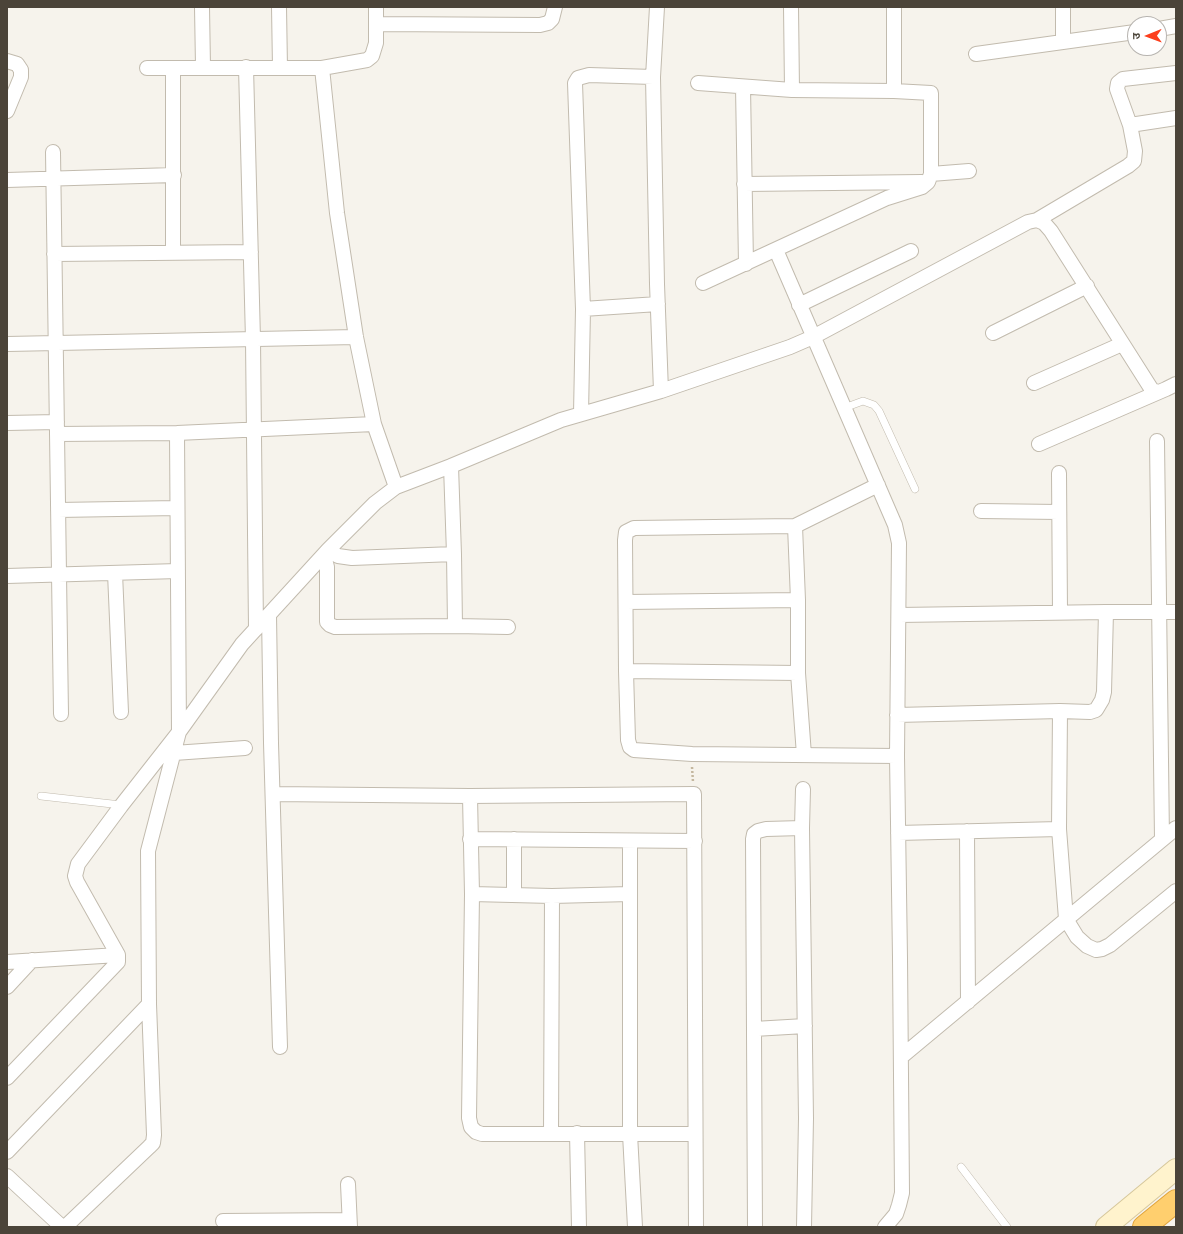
<!DOCTYPE html>
<html>
<head>
<meta charset="utf-8">
<style>
	body { margin:0 }
	#map { position:relative; width:1183px; height:1234px; overflow:hidden; background:#f6f3ec; font-family:Mulish,"Noto Sans Devanagari",sans-serif }
	canvas { display:block }
	.frame { position:absolute; inset:0; border:8px solid #4b4439; pointer-events:none }
	.north { position:absolute; left:1127px; top:16px; width:40px; height:40px; box-sizing:border-box; background:#fff; border:1px solid #b7b4b0; border-radius:50%; rotate:269deg; font-size:11px; font-weight:700; line-height:16px; text-align:center; color:#4b4439 }
	.north::after { content:''; display:block; margin:auto; width:14px; height:18px; background:#fc3f1d; clip-path:polygon(50% 0,100% 100%,50% 72%,0 100%) }
</style>
</head>
<body>
<div id="map">
<canvas width="1183" height="1234"></canvas>
<div class="frame"></div>
<div class="north">उ</div>
</div>
<script>
const c = document.querySelector('canvas').getContext('2d');
c.lineJoin = 'round';
function toPath(rows) {
  const path = new Path2D();
  for (const r of rows) {
    path.moveTo(r[0], r[1]);
    for (let i = 2; i < r.length; i += 2) path.lineTo(r[i], r[i + 1]);
  }
  return path;
}
function trace(path, color, width, dash) {
  c.strokeStyle = color;
  c.lineWidth = width;
  c.lineCap = dash ? 'butt' : 'round';
  c.setLineDash(dash || []);
  c.stroke(path);
}
const path = toPath([
	[692,767,693,782]
]);
const lane = toPath([
	[844,408,863,401,874,405,879,411,915,489],
	[41,796,121,805],
	[961,1167,1007,1227]
]);
const street = toPath([
	[202,7,203,67],
	[279,7,280,68],
	[657,7,653,77,657,284,661,391],
	[791,7,792,90],
	[894,7,894,91],
	[376,24,540,25,548,23,552,19,555,7],
	[1159,29,1176,26],
	[1063,42,1063,7],
	[976,54,1135,32],
	[7,61,17,64,21,70,21,77,7,111],
	[246,67,253,340,256,629],
	[147,68,322,68,367,60,372,56,376,43,376,7],
	[322,68,337,213,356,337,374,424,396,487],
	[698,83,792,90,894,91,931,93,931,174,928,182,922,187,887,198,703,283],
	[743,87,746,264],
	[1130,125,1176,118],
	[53,152,61,714],
	[931,174,969,171],
	[7,180,174,175],
	[744,184,922,182],
	[1037,220,1128,166,1134,161,1135,151,1130,125,1117,89,1118,83,1123,79,1176,73],
	[776,250,895,525,899,543,897,756,900,958,902,1193,899,1205,896,1214,885,1227],
	[173,252,173,68],
	[54,254,251,252],
	[799,305,911,251],
	[583,309,658,304],
	[993,333,1087,286],
	[7,344,356,337],
	[1034,383,1122,344],
	[581,414,583,309,575,83,578,78,589,75,653,77],
	[7,423,57,422],
	[57,434,177,433,374,424],
	[1157,441,1162,839],
	[1039,444,1166,389,1176,384],
	[1059,473,1060,612],
	[878,485,795,526,634,528,626,532,625,540,626,671,628,740,630,747,634,750,692,754,897,756],
	[58,510,177,508],
	[981,511,1059,512],
	[795,526,798,600,798,673,804,755],
	[328,550,338,556,352,558,454,554],
	[324,555,327,567,327,622,330,625,335,627,455,626,454,554,451,466],
	[115,573,121,712],
	[7,576,178,571],
	[626,602,798,600],
	[269,615,271,743,280,1047],
	[899,615,1106,612,1176,612],
	[455,626,508,627],
	[626,671,798,673],
	[1060,711,1059,829,1066,919,1077,937,1087,946,1096,950,1102,949,1110,945,1176,891],
	[897,715,1060,711,1090,712,1096,710,1102,700,1104,692,1106,612],
	[174,753,245,748],
	[803,789,802,828,806,1118,804,1227],
	[273,794,470,796,472,894,469,1118,471,1127,476,1132,482,1134,695,1134],
	[470,796,694,794,696,1227],
	[967,831,968,1002],
	[898,833,1059,829],
	[470,839,695,841],
	[514,839,514,894],
	[630,841,630,1134,635,1227],
	[472,894,552,896,630,894],
	[7,962,118,955],
	[7,987,32,960],
	[754,1029,805,1026],
	[901,1057,1176,828],
	[7,1078,118,962,118,955,77,882,75,876,78,864,121,806,179,732,242,644,328,550,375,503,396,487,451,466,561,420,661,391,790,347,813,337,1028,222,1037,220,1044,223,1051,231,1152,390,1158,392],
	[577,1133,579,1227],
	[551,1134,552,896],
	[7,1152,149,1004],
	[7,1176,62,1227],
	[348,1184,350,1227],
	[223,1221,349,1220],
	[65,1227,149,1147,153,1143,154,1135,149,1004,148,851,179,732,177,433],
	[755,1227,753,839,754,834,758,831,766,829,802,828]
]);
const secondary = toPath([
	[1106,1227,1176,1169]
]);
const highway = toPath([
	[1144,1227,1176,1201]
]);
trace(lane, '#c2bbae', 8);
trace(street, '#c2bbae', 16);
trace(secondary, '#d6c79b', 22);
trace(highway, '#e0a43c', 24);
trace(path, '#c4b79f', 2.5, [2, 2]);
trace(lane, '#fff', 7);
trace(street, '#fff', 14);
trace(secondary, '#fff3cd', 20);
trace(highway, '#ffcf6e', 22);
</script>
</body>
</html>
